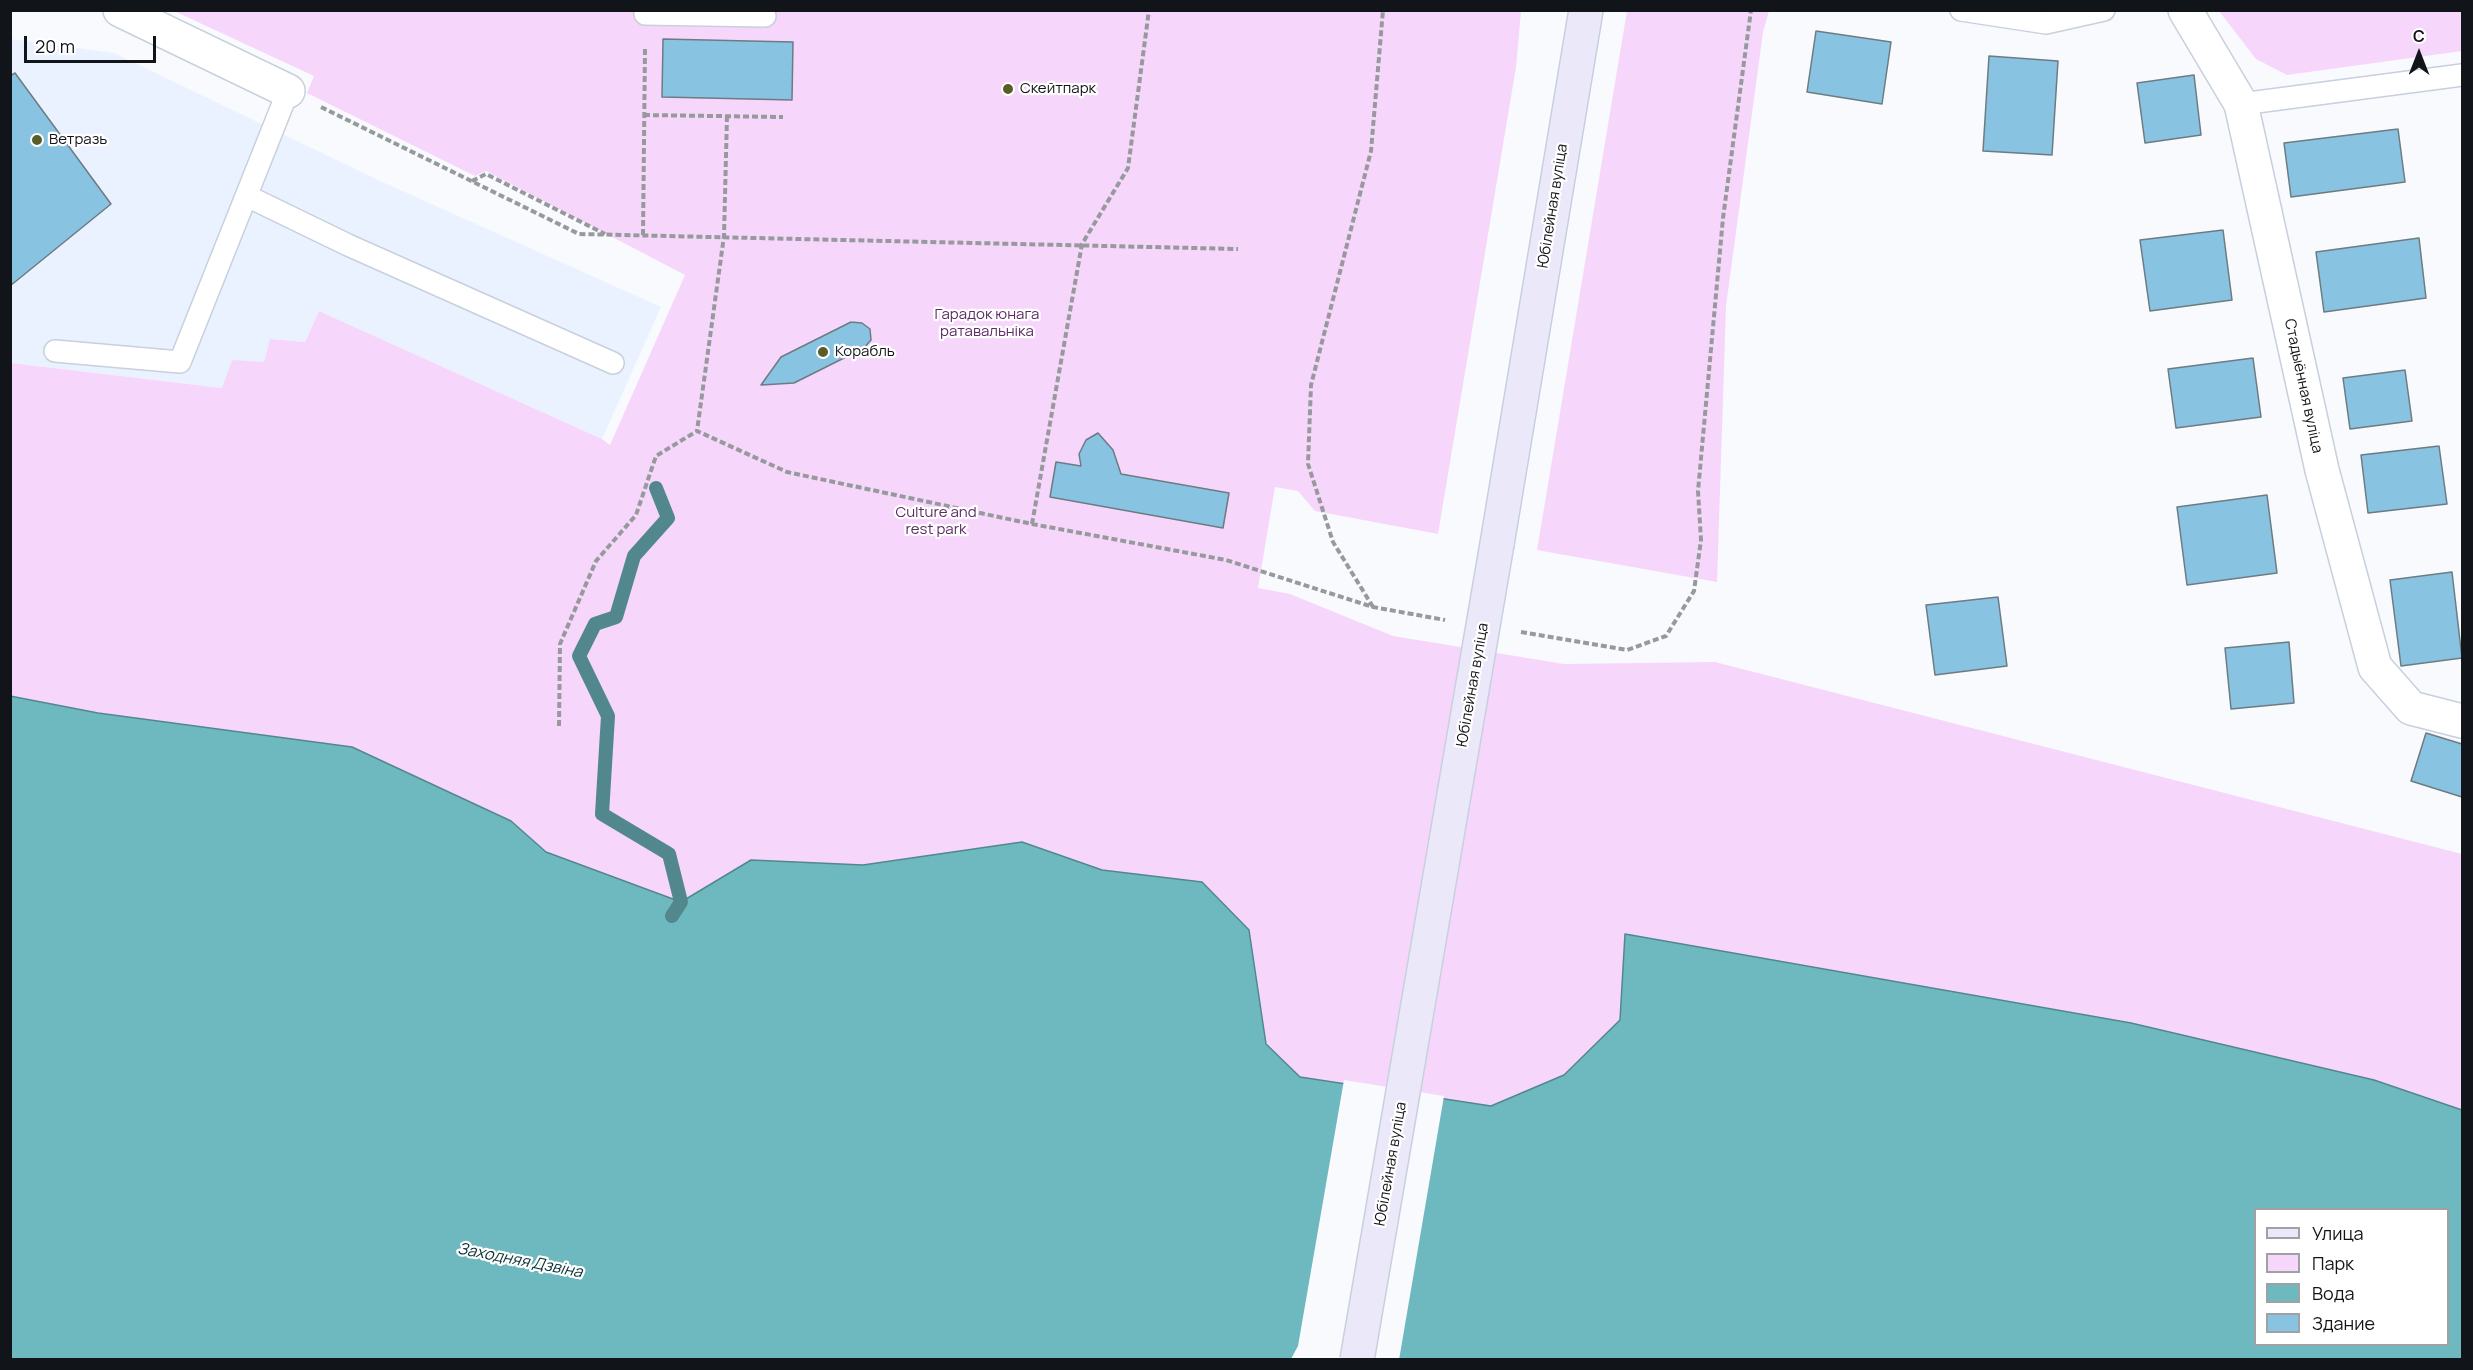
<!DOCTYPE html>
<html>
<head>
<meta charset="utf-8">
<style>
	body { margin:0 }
	#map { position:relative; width:2473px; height:1370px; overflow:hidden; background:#f8fafd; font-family:Manrope,sans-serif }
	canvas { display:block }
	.frame { position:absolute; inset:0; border:12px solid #111418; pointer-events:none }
	.legend { position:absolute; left:2254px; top:1208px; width:195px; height:138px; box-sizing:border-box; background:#fff; border:2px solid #a0a1a3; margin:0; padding:8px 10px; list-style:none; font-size:18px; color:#111418 }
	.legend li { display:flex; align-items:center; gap:12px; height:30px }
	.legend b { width:30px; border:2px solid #a0a1a3 }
	.north { position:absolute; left:2389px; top:24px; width:60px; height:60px; -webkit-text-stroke:4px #fff; paint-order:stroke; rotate:0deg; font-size:16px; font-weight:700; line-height:24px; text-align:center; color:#111418 }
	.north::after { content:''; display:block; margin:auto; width:21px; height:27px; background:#111418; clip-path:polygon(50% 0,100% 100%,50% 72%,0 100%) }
	.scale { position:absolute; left:24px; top:36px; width:132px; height:27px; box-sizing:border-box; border:3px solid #111418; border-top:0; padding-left:8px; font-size:18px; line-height:21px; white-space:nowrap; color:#111418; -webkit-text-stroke:4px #fff; paint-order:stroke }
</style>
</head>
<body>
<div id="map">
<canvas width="2473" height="1370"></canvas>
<div class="frame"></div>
<ul class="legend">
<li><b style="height:8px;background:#ebe8fa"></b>Улица</li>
<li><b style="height:16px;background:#f7d6fc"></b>Парк</li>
<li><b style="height:16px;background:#6eb9bf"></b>Вода</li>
<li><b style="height:16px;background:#88c3e2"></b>Здание</li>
</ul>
<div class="north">С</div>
<div class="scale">20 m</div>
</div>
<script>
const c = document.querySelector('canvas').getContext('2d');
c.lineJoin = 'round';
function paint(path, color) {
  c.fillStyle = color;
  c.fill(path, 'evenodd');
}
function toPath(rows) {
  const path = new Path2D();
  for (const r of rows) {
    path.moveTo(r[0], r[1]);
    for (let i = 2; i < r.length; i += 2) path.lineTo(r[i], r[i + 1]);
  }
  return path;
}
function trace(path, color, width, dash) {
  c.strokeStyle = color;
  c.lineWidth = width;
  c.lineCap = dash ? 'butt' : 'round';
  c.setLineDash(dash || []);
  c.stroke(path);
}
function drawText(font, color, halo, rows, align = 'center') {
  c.font = font + ' Manrope,sans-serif';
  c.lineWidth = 4.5;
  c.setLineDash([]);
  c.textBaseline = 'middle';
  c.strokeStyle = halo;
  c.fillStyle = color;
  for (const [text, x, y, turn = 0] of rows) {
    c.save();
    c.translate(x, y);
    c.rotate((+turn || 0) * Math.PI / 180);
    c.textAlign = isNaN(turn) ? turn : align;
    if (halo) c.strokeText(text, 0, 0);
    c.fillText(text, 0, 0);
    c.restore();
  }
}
const built = toPath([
	[11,39,114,53,378,180,661,307,602,439,319,311,305,342,271,339,264,362,222,388,11,363]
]);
const green = toPath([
	[174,11,1521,11,1516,67,1438,534,1315,511,1298,491,1275,487,1258,588,1290,594,1393,636,1564,664,1715,662,2462,854,2462,1110,2374,1080,2131,1023,1625,934,1620,1020,1564,1075,1491,1106,1300,1077,1266,1044,1249,930,1202,882,1102,870,1022,842,863,865,751,860,681,902,546,852,511,821,98,713,11,696,11,363,222,388,232,360,264,362,270,339,305,342,319,311,602,439,610,445,685,275,486,171,475,176,307,93,314,76],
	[1627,11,1769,11,1763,32,1726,306,1717,582,1537,550],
	[2219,11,2462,11,2462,51,2287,75,2256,59]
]);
const water = toPath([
	[10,696,98,713,352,747,511,821,546,852,681,902,751,860,863,865,1022,842,1102,870,1202,882,1249,930,1266,1044,1300,1077,1491,1106,1564,1075,1620,1020,1625,934,2131,1023,2374,1080,2462,1110,2462,1359,11,1359,10,696],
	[2256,1210,2448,1210,2448,1344,2256,1344,2256,1210]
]);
const pier = toPath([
	[1344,1080,1444,1096,1399,1360,1291,1359,1298,1346]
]);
const stream = toPath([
	[656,488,668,518,634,556,616,617,595,624,579,656,608,716,602,814,669,854,681,902,672,916]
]);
const building = toPath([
	[1816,31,1891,42,1882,104,1807,92,1816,31],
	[663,39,793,42,792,100,662,97,663,39],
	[1989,56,2058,61,2052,155,1983,151,1989,56],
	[15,73,111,204,10,286,10,76,15,73],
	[2194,75,2201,135,2145,143,2137,83,2194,75],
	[2398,129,2405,182,2291,197,2284,143,2398,129],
	[2223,230,2232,300,2150,311,2140,240,2223,230],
	[2419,238,2426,298,2324,312,2316,252,2419,238],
	[851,322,862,323,870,329,871,340,864,348,794,383,761,385,781,357,851,322],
	[2253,358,2261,417,2176,428,2168,369,2253,358],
	[2405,370,2412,421,2350,429,2343,378,2405,370],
	[1098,433,1113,450,1121,474,1229,493,1223,528,1050,497,1056,462,1081,466,1079,454,1086,440,1098,433],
	[2439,446,2447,504,2368,513,2361,455,2439,446],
	[2267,495,2277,573,2187,585,2177,507,2267,495],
	[2452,572,2462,658,2401,666,2390,580,2452,572],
	[1998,597,2007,666,1935,675,1926,605,1998,597],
	[2289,642,2294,703,2231,709,2225,648,2289,642],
	[2426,733,2462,744,2462,797,2411,781,2426,733]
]);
const path = toPath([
	[321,107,579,234,1238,249],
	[644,115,783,117],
	[727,116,724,236,697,431,787,472,1032,524,1226,560,1373,607,1445,620],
	[472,181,486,174,605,234],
	[643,235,645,48],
	[1032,524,1082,244,1128,168,1149,10],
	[1373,607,1333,542,1308,464,1311,385,1371,151,1383,10],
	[1521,632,1627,650,1666,636,1694,591,1701,540,1698,491,1723,218,1751,10],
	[559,726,560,644,596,561,636,515,656,456,697,431]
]);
const service = toPath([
	[645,10,645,14,765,16],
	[1961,10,2046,23,2104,10],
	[2241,104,2462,75],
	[247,196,348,245,613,363],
	[55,351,180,362,288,91]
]);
const minor = toPath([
	[120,10,288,91],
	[2185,10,2241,104,2322,470,2375,667,2411,708,2462,721]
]);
const secondary = toPath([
	[1497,544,1586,10]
]);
const secondaryBridge = toPath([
	[1357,1360,1497,544]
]);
const markers = [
	[1008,89,6,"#595d2a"],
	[37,140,6,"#595d2a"],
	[823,352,6,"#595d2a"]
];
const poiNames = [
	["Скейтпарк",1020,89],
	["Ветразь",49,140],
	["Корабль",835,352]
];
const streetNames = [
	["Юбілейная вуліца",1553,206,-81],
	["Стадыённая вуліца",2303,386,78],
	["Юбілейная вуліца",1473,685,-80],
	["Юбілейная вуліца",1391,1164,-80]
];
const parkNames = [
	["Гарадок юнага",987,315],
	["ратавальніка",987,332],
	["Culture and",936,513],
	["rest park",936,530]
];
const waterNames = [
	["Заходняя Дзвіна",520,1261,11]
];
paint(built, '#ebf2ff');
paint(green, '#f7d6fc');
paint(water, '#6eb9bf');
trace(water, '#52888d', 1.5);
paint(pier, '#f8fafd');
trace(stream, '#52888d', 14);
paint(building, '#88c3e2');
trace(building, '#6d7b83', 1.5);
trace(service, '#c8d0dd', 24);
trace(minor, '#c8d0dd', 36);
trace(secondary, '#c8d0dd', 36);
trace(path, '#979a9d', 4, [6, 3]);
trace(service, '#fff', 21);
trace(minor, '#fff', 33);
trace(secondary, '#ebe8fa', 33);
trace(secondaryBridge, '#c8d0dd', 36, []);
trace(secondaryBridge, '#ebe8fa', 33);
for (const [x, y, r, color] of markers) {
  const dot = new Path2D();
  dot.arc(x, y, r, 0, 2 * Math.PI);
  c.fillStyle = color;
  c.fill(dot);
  trace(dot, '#fff', 2);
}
drawText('15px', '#111418', '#fff', poiNames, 'left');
drawText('15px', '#111418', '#fff', streetNames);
drawText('15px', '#5c2d64', '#fff', parkNames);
drawText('italic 16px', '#0a3134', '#fff', waterNames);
</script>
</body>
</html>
